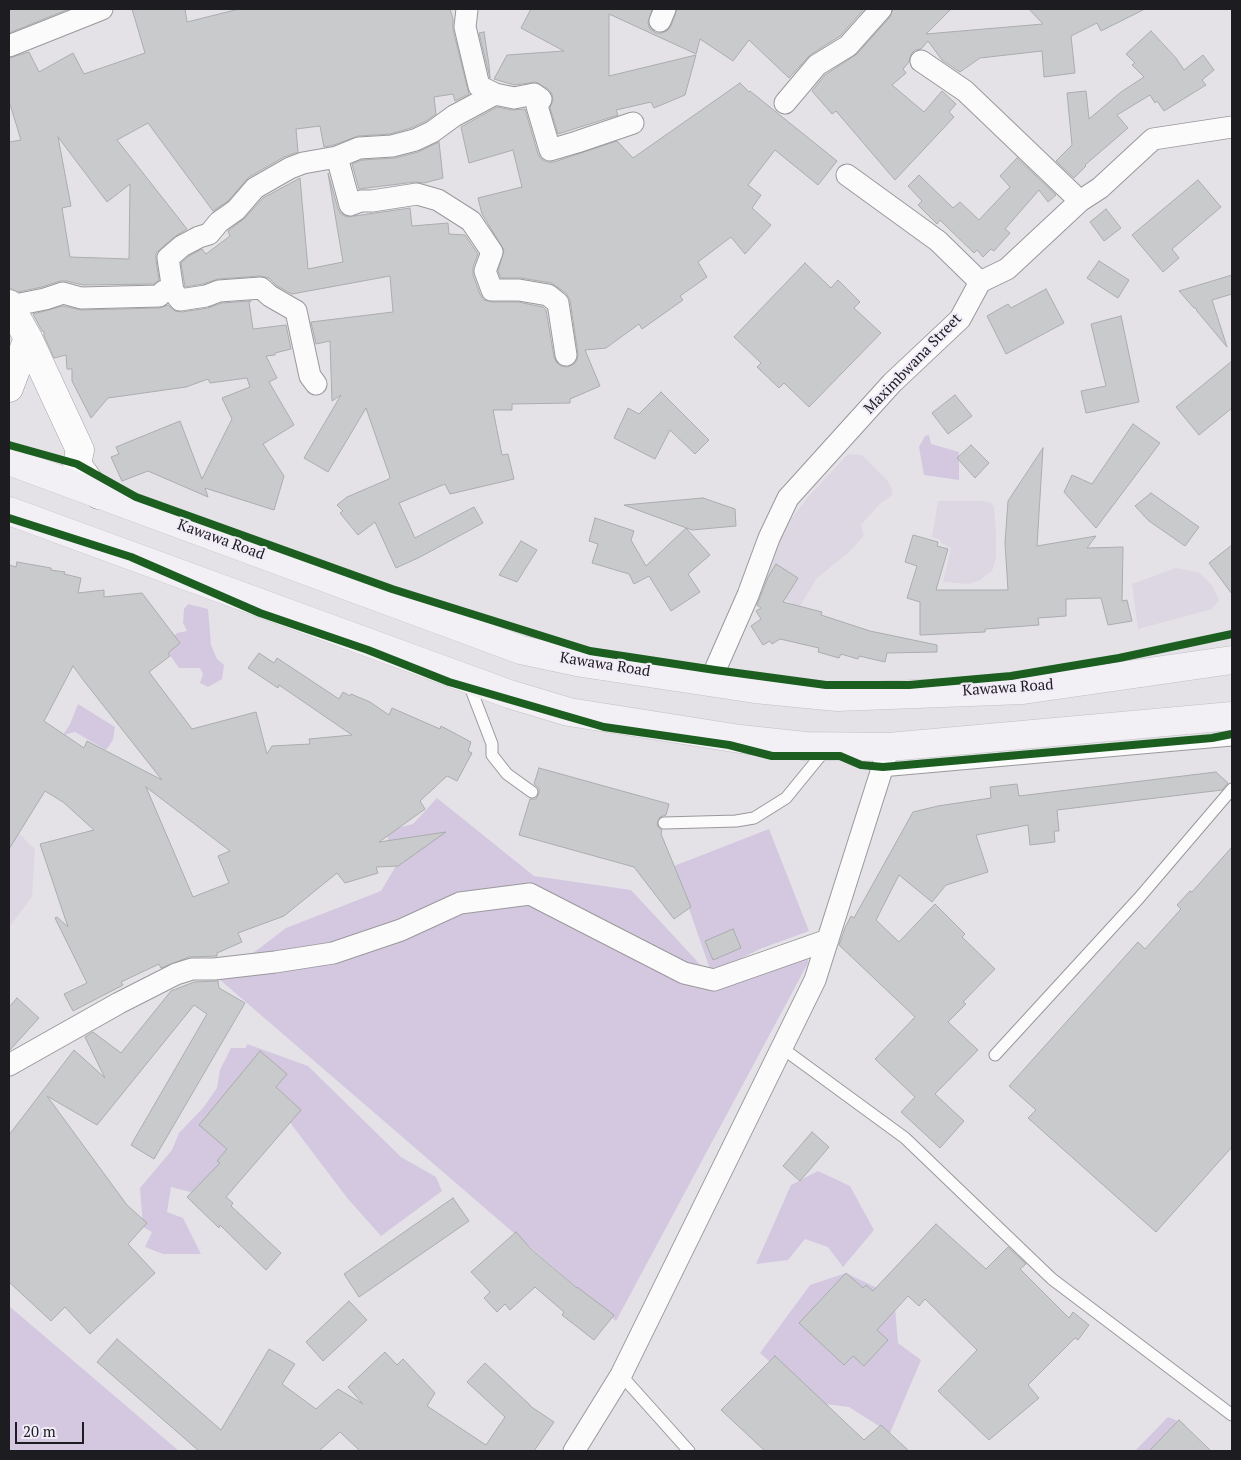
<!DOCTYPE html>
<html>
<head>
<meta charset="utf-8">
<style>
	body { margin:0 }
	#map { position:relative; width:1241px; height:1460px; overflow:hidden; background:#e4e2e7; font-family:"PT Serif",serif }
	canvas { display:block }
	.frame { position:absolute; inset:0; border:10px solid #1d1c20; pointer-events:none }
	.scale { position:absolute; left:15px; top:1422px; width:69px; height:22px; box-sizing:border-box; border:2px solid #1d1c20; border-top:0; padding-left:6px; font-size:15px; line-height:18px; white-space:nowrap; color:#1d1c20; -webkit-text-stroke:4px #f1ecf8; paint-order:stroke }
</style>
</head>
<body>
<div id="map">
<canvas width="1241" height="1460"></canvas>
<div class="frame"></div>
<div class="scale">20 m</div>
</div>
<script>
const c = document.querySelector('canvas').getContext('2d');
c.lineJoin = 'round';
function paint(path, color) {
  c.fillStyle = color;
  c.fill(path, 'evenodd');
}
function toPath(rows) {
  const path = new Path2D();
  for (const r of rows) {
    path.moveTo(r[0], r[1]);
    for (let i = 2; i < r.length; i += 2) path.lineTo(r[i], r[i + 1]);
  }
  return path;
}
function trace(path, color, width, dash) {
  c.strokeStyle = color;
  c.lineWidth = width;
  c.lineCap = dash ? 'butt' : 'round';
  c.setLineDash(dash || []);
  c.stroke(path);
}
function drawText(font, color, halo, rows, align = 'center') {
  c.font = font + ' "PT Serif",serif';
  c.lineWidth = 4.5;
  c.setLineDash([]);
  c.textBaseline = 'middle';
  c.strokeStyle = halo;
  c.fillStyle = color;
  for (const [text, x, y, turn = 0] of rows) {
    c.save();
    c.translate(x, y);
    c.rotate((+turn || 0) * Math.PI / 180);
    c.textAlign = isNaN(turn) ? turn : align;
    if (halo) c.strokeText(text, 0, 0);
    c.fillText(text, 0, 0);
    c.restore();
  }
}
const built = toPath([
	[848,454,862,455,888,481,892,489,892,495,880,504,861,525,864,536,847,554,817,578,799,608,760,583,778,536,809,496],
	[938,501,984,501,991,503,994,507,996,531,996,558,992,571,980,580,969,584,943,582,951,548,941,543,940,540,932,537],
	[1176,568,1198,572,1212,585,1219,600,1212,609,1138,629,1132,584],
	[9,824,35,849,32,897,9,927]
]);
const green = toPath([
	[929,435,931,444,959,452,959,480,924,475,919,447,925,436],
	[188,604,208,609,211,645,217,659,224,665,222,679,208,687,200,683,203,674,200,668,179,668,169,654,170,640,177,633,187,631,183,623,184,609],
	[78,704,115,727,113,740,106,750,75,732,63,735,70,724],
	[437,798,534,876,631,890,709,974,711,972,674,866,769,829,809,931,760,949,718,970,806,939,808,963,616,1321,219,979,286,928,381,891,397,864,385,831,413,824],
	[247,1044,308,1066,401,1157,436,1177,442,1191,381,1236,348,1199,276,1104,235,1130,205,1203,191,1192,171,1187,167,1212,183,1218,201,1254,163,1254,145,1247,152,1232,143,1227,140,1188,172,1150,179,1133,203,1108,217,1088,220,1070,231,1048,246,1048],
	[818,1171,850,1186,874,1230,843,1267,828,1247,805,1239,788,1260,756,1264,791,1185],
	[846,1273,894,1296,898,1343,921,1360,890,1433,849,1407,816,1403,760,1353,810,1285],
	[9,1306,179,1451,9,1451],
	[1168,1417,1185,1424,1160,1451,1135,1451]
]);
const building = toPath([
	[9,9,69,9,9,33,9,9],
	[132,9,185,9,187,22,239,9,450,9,453,19,453,30,469,94,455,101,453,94,434,97,436,114,426,121,411,128,390,134,358,136,334,145,324,147,320,126,296,129,298,152,284,157,249,177,228,201,213,211,148,123,117,140,187,229,174,237,156,253,156,260,159,280,154,284,83,285,66,281,60,281,42,287,18,292,9,288,9,142,21,140,9,101,9,58,29,52,39,72,73,53,84,74,145,53,132,9],
	[58,137,107,202,130,184,129,259,70,257,62,208,71,206,58,137],
	[531,9,652,9,648,23,650,29,656,33,661,33,667,31,671,26,677,9,864,9,840,36,810,55,789,78,749,40,733,61,700,39,696,54,609,14,609,76,696,55,685,95,654,108,651,102,616,110,618,115,558,134,550,108,553,100,552,94,548,89,536,82,514,85,494,79,507,55,564,51,521,28,531,9],
	[893,9,951,9,926,34,1043,24,1029,9,1145,9,1101,31,1097,23,1071,36,1075,73,1044,77,1042,51,980,58,960,72,942,60,928,41,921,49,915,50,911,54,909,62,903,69,906,73,892,85,924,112,942,91,956,104,949,112,954,117,895,180,836,111,832,114,812,91,825,75,857,54,890,17,893,9],
	[1151,31,1176,58,1184,70,1203,55,1214,70,1202,80,1206,85,1164,111,1157,101,1155,103,1150,95,1117,115,1128,128,1085,165,1086,166,1074,178,1056,161,1072,145,1067,93,1086,91,1089,119,1121,92,1144,77,1132,65,1135,63,1126,54,1151,31],
	[484,32,489,65,490,78,479,33,484,32],
	[740,83,749,92,750,91,837,161,818,185,775,150,748,185,761,195,752,208,771,225,745,254,731,237,698,262,707,277,680,296,683,300,642,329,639,324,606,348,585,350,600,386,570,399,570,403,512,404,512,410,493,410,502,455,508,454,514,479,450,494,445,484,399,503,415,538,474,507,483,523,420,557,396,568,375,522,358,535,340,513,343,511,337,505,347,497,389,479,390,477,366,408,328,472,304,458,341,395,332,401,330,341,316,344,311,322,393,312,390,276,292,294,277,286,269,278,260,276,218,279,203,284,185,287,181,263,189,256,202,249,206,254,230,236,228,231,245,218,263,198,300,178,308,269,343,262,328,173,338,209,341,214,347,217,410,208,412,226,448,223,449,234,465,235,478,254,473,267,473,275,480,294,484,300,492,302,518,302,543,307,546,310,554,357,557,363,561,366,568,367,574,364,577,360,578,354,570,300,566,293,551,283,521,278,501,278,498,271,504,250,482,214,478,198,522,187,513,150,469,163,461,127,497,107,512,110,525,109,538,154,541,159,547,162,554,162,617,141,633,158,740,83],
	[439,142,443,178,424,183,415,182,359,189,352,164,362,160,395,158,418,152,439,142],
	[1017,158,1056,195,1048,202,1039,190,1005,229,1010,233,994,251,991,249,983,257,977,250,974,253,940,220,937,224,918,205,922,201,908,186,919,175,953,208,960,202,979,220,1010,187,1000,176,1017,158],
	[1198,180,1221,207,1172,249,1179,258,1163,272,1132,235,1198,180],
	[1106,209,1121,228,1104,241,1090,222,1106,209],
	[1099,261,1129,280,1118,298,1087,278,1099,261],
	[805,263,831,288,838,280,860,302,854,308,881,333,809,407,784,383,779,388,757,367,761,363,734,337,805,263],
	[1232,275,1232,294,1212,300,1227,347,1197,311,1196,308,1194,308,1179,291,1232,275],
	[1046,289,1064,323,1006,354,987,316,1008,304,1011,308,1046,289],
	[251,301,249,302,253,329,286,325,291,349,275,353,275,355,266,356,277,378,269,382,294,425,263,444,284,476,274,510,205,488,208,497,148,471,122,481,111,457,119,454,116,447,180,421,202,479,232,419,222,398,250,387,247,378,210,383,208,379,186,387,108,398,91,418,72,381,72,369,67,369,66,355,54,358,44,336,44,331,42,331,33,314,63,306,81,310,159,308,168,305,175,311,182,312,208,308,222,303,251,301],
	[1121,316,1139,402,1086,413,1081,391,1106,386,1091,324,1121,316],
	[1232,361,1232,408,1199,435,1176,407,1232,361],
	[661,392,709,440,695,454,670,430,655,459,614,438,628,408,639,414,661,392],
	[955,395,972,416,948,434,932,413,955,395],
	[1133,424,1160,443,1096,528,1064,492,1072,475,1092,484,1133,424],
	[971,445,989,463,975,478,957,458,971,445],
	[1043,448,1037,546,1096,536,1087,548,1123,547,1122,601,1127,600,1132,621,1108,625,1101,598,1066,599,1066,616,1038,618,1039,625,985,629,985,632,920,635,920,602,907,598,917,566,905,562,913,535,938,542,937,546,948,549,936,590,1008,590,1005,543,1008,501,1043,448],
	[1151,493,1199,527,1185,546,1149,521,1135,506,1151,493],
	[703,498,735,509,736,526,692,530,624,505,703,498],
	[595,518,634,531,631,540,646,566,686,528,710,555,688,574,700,592,671,611,649,576,634,584,629,574,592,563,598,544,589,541,595,518],
	[521,541,537,550,517,582,499,575,521,541],
	[1232,545,1232,594,1209,563,1232,545],
	[17,562,51,568,51,570,65,572,64,574,81,578,78,593,104,590,104,597,142,593,180,643,168,653,170,656,149,672,192,729,256,712,267,754,272,746,310,744,309,739,352,735,279,685,278,688,248,668,259,653,274,663,277,658,339,699,343,692,350,696,351,694,370,702,389,715,392,708,440,729,441,726,471,742,468,751,472,753,457,781,447,776,420,801,425,809,379,842,446,832,398,866,376,867,378,873,345,883,337,873,284,916,238,933,242,942,217,953,217,956,189,957,161,968,159,964,121,982,123,985,73,1011,64,994,87,983,55,918,57,917,68,927,40,844,94,830,63,802,45,791,9,849,9,565,16,567,17,562],
	[73,666,84,681,162,780,87,741,84,748,44,721,73,666],
	[146,787,230,851,218,856,229,883,193,897,146,787],
	[776,564,798,578,783,602,822,612,821,615,870,631,937,645,937,652,887,653,885,662,859,656,858,659,841,654,839,658,818,652,819,648,780,639,772,644,770,641,763,645,751,626,761,619,756,611,761,608,757,605,768,577,776,564],
	[539,768,669,804,666,815,660,817,657,824,658,827,662,830,661,834,691,907,674,919,634,867,519,835,530,799,536,799,539,793,539,788,534,784,539,768],
	[1216,772,1228,783,1222,790,1057,810,1059,831,1054,831,1055,842,1030,845,1028,825,976,835,988,872,946,885,932,902,899,875,876,920,899,942,935,904,965,934,962,937,995,969,963,1002,966,1004,948,1022,978,1050,935,1094,964,1121,940,1148,901,1112,915,1097,875,1059,915,1017,839,945,845,928,851,916,854,918,913,812,938,806,991,798,990,787,1017,784,1019,796,1216,772],
	[1232,847,1232,1147,1156,1232,1028,1118,1036,1110,1009,1086,1138,942,1145,949,1181,909,1177,905,1190,891,1192,892,1232,847],
	[733,929,741,948,713,960,705,941,733,929],
	[218,981,219,988,245,1003,154,1159,131,1145,207,1014,194,1005,97,1125,47,1096,127,1205,147,1223,128,1244,155,1273,90,1334,65,1307,51,1321,9,1282,9,1135,74,1050,105,1078,85,1037,93,1032,121,1053,171,991,194,982,218,981],
	[17,998,39,1018,9,1051,9,1007,17,998],
	[260,1051,287,1074,276,1087,301,1110,226,1197,233,1203,231,1206,281,1253,266,1270,220,1225,219,1228,187,1197,220,1163,217,1161,227,1149,199,1125,260,1051],
	[812,1132,829,1147,800,1181,783,1166,812,1132],
	[453,1198,469,1221,359,1297,344,1274,453,1198],
	[936,1224,986,1269,1008,1247,1026,1264,1020,1269,1069,1318,1073,1312,1089,1325,1078,1340,1075,1338,1028,1385,1039,1398,989,1440,938,1391,977,1350,925,1299,919,1306,908,1296,877,1330,888,1340,864,1366,853,1356,844,1365,799,1323,846,1273,863,1288,866,1285,873,1291,936,1224],
	[516,1232,531,1249,577,1288,577,1287,614,1315,594,1340,562,1315,564,1312,535,1287,510,1310,505,1304,497,1312,484,1298,490,1292,471,1272,516,1232],
	[349,1301,367,1320,323,1361,306,1342,349,1301],
	[117,1339,221,1430,269,1349,295,1364,282,1384,316,1409,338,1389,363,1404,348,1387,385,1352,397,1365,403,1359,435,1393,427,1406,486,1445,505,1417,467,1382,485,1363,530,1405,530,1406,554,1422,534,1451,360,1451,340,1432,319,1451,199,1451,97,1362,117,1339],
	[775,1356,864,1440,881,1425,909,1451,765,1451,721,1410,775,1356],
	[1179,1420,1211,1451,1149,1451,1179,1420]
]);
const lane = toPath([
	[469,684,492,744,492,755,507,774,532,792],
	[881,771,1232,740],
	[664,823,736,821,754,818,786,798,826,749],
	[782,1048,905,1138,1052,1279,1232,1415],
	[995,1055,1139,898,1232,789],
	[621,1375,689,1451]
]);
const street = toPath([
	[467,9,465,27,479,86,495,94,514,98,534,94,541,99,537,106,550,150,577,142,633,123],
	[660,21,665,9],
	[9,46,102,9],
	[921,61,965,91,1080,201],
	[785,103,817,65,848,46,881,9],
	[337,157,350,205,361,201,372,201,417,194,438,200,471,221,492,252,485,271,492,290,519,290,548,295,558,303,566,355],
	[847,175,938,241,980,282],
	[173,291,168,258,182,246,199,237,209,234,219,222,236,210,255,188,290,168,303,163,337,157,359,148,392,146,415,140,432,132,454,116,495,94],
	[10,306,45,299,63,293,81,298,159,296,164,291,173,291,180,300,206,296,219,291,261,288,270,296,296,311,310,376,316,384],
	[718,683,715,670,748,595,769,538,788,498,892,383,960,319,980,282,1007,269,1080,201,1100,188,1153,139,1232,127],
	[9,1065,119,1003,176,974,192,969,214,969,275,962,333,953,401,930,460,903,530,894,684,973,714,980,828,940],
	[574,1451,621,1375,815,980,889,747]
]);
const secondary = toPath([
	[9,304,28,338,80,450,77,464,99,495],
	[9,388,28,338]
]);
const primary = toPath([
	[9,461,521,650,582,663,755,689,837,697,1023,690,1232,660],
	[9,511,509,694,569,712,740,739,805,746,889,747,1232,716]
]);
const cycleway = toPath([
	[9,445,77,464,136,497,392,589,590,651,715,670,826,685,909,685,1011,676,1119,658,1232,634],
	[9,518,131,557,260,613,368,650,449,682,604,727,729,745,772,756,840,756,861,765,883,767,1212,738,1232,734]
]);
const streetNames = [
	["Maximbwana Street",913,364,-46],
	["Kawawa Road",221,540,20],
	["Kawawa Road",605,665,9],
	["Kawawa Road",1008,688,-4]
];
paint(built, '#ddd7e4');
paint(green, '#d3c8e0');
paint(building, '#c9cacc');
trace(building, '#aaacad', 1);
trace(lane, '#9a989c', 13);
trace(street, '#9a989c', 23);
trace(secondary, '#9a989c', 29);
trace(primary, '#c0bfc1', 29);
trace(lane, '#fbfbfb', 11);
trace(street, '#fbfbfb', 21);
trace(secondary, '#fbfbfb', 28);
trace(primary, '#f2f0f5', 28);
trace(cycleway, '#1b5e20', 8);
drawText('15px', '#1d1c20', '#f1ecf8', streetNames);
</script>
</body>
</html>
